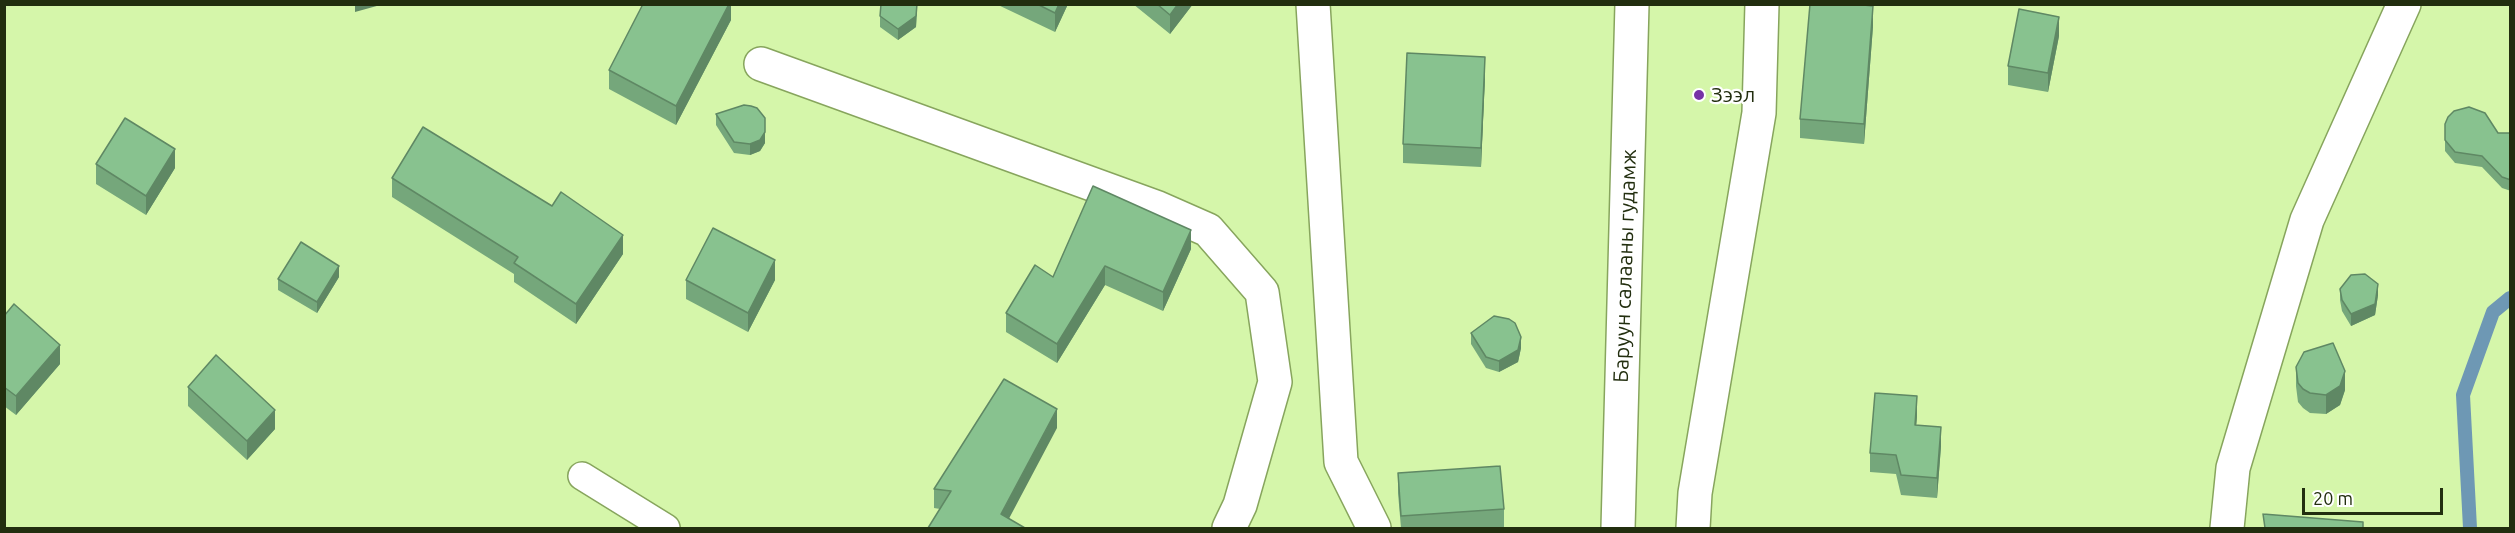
<!DOCTYPE html>
<html>
<head>
<meta charset="utf-8">
<style>
	body { margin:0 }
	#map { position:relative; width:2515px; height:533px; overflow:hidden; background:#d5f6aa; font-family:Ubuntu,sans-serif }
	canvas { display:block }
	.frame { position:absolute; inset:0; border:6px solid #222e0f; pointer-events:none }
	.scale { position:absolute; left:2302px; top:488px; width:141px; height:27px; box-sizing:border-box; border:3px solid #222e0f; border-top:0; padding-left:8px; font-size:18px; line-height:21px; white-space:nowrap; color:#222e0f; -webkit-text-stroke:4px #fff; paint-order:stroke }
</style>
</head>
<body>
<div id="map">
<canvas width="2515" height="533"></canvas>
<div class="frame"></div>
<div class="scale">20 m</div>
</div>
<script>
const c = document.querySelector('canvas').getContext('2d');
c.lineJoin = 'round';
function toPath(rows) {
  const path = new Path2D();
  for (const r of rows) {
    path.moveTo(r[0], r[1]);
    for (let i = 2; i < r.length; i += 2) path.lineTo(r[i], r[i + 1]);
  }
  return path;
}
function trace(path, color, width, dash) {
  c.strokeStyle = color;
  c.lineWidth = width;
  c.lineCap = dash ? 'butt' : 'round';
  c.setLineDash(dash || []);
  c.stroke(path);
}
function paint(path, color) {
  c.fillStyle = color;
  c.fill(path, 'evenodd');
}
function drawText(font, color, halo, rows, align = 'center') {
  c.font = font + ' Ubuntu,sans-serif';
  c.lineWidth = 4.5;
  c.setLineDash([]);
  c.textBaseline = 'middle';
  c.strokeStyle = halo;
  c.fillStyle = color;
  for (const [text, x, y, turn = 0] of rows) {
    c.save();
    c.translate(x, y);
    c.rotate((+turn || 0) * Math.PI / 180);
    c.textAlign = isNaN(turn) ? turn : align;
    if (halo) c.strokeText(text, 0, 0);
    c.fillText(text, 0, 0);
    c.restore();
  }
}
const stream = toPath([
	[2470,528,2463,395,2493,312,2510,298]
]);
const lane = toPath([
	[582,476,666,528]
]);
const street = toPath([
	[1313,4,1341,462,1374,528],
	[761,64,1158,208,1208,230,1262,292,1275,382,1240,505,1229,528],
	[1693,528,1695,493,1759,113,1762,4],
	[2227,528,2233,468,2307,220,2404,4]
]);
const secondary = toPath([
	[1618,528,1632,4]
]);
const wall = toPath([
	[731,4,731,20,676,125,609,89,609,70],
	[996,4,1068,4,1055,32],
	[1133,4,1193,4,1170,34],
	[917,13,916,27,898,40,880,27,880,16],
	[1873,26,1864,144,1800,138,1800,119],
	[2059,36,2048,92,2008,85,2008,66],
	[1485,77,1481,167,1403,163,1403,144],
	[716,114,765,143,760,151,750,155,734,153,716,125],
	[2445,124,2498,133,2511,133,2511,191,2502,188,2482,167,2455,163,2445,151],
	[96,164,175,168,146,215,96,184],
	[392,178,623,254,576,324,514,282,514,274,392,197],
	[1191,249,1163,311,1105,285,1057,363,1006,332,1006,313,1053,277],
	[339,277,317,313,278,290,278,279],
	[686,280,775,280,748,332,686,299],
	[2340,289,2378,295,2375,315,2351,326,2342,311,2340,300],
	[4,316,60,364,16,415,4,406],
	[1471,333,1521,348,1518,362,1499,372,1486,368,1471,344],
	[2296,367,2345,390,2340,405,2326,414,2310,413,2303,408,2298,402,2296,386],
	[188,387,275,429,247,460,188,406],
	[1917,416,1916,425,1941,446,1937,498,1901,495,1896,474,1870,472,1870,453],
	[1057,428,940,509,934,508,934,489],
	[1398,473,1504,509,1504,528,1401,528,1398,493]
]);
const shadedWall = toPath([
	[355,4,384,4,355,12],
	[729,4,731,4,731,20,676,125,676,106],
	[917,4,916,27,898,40,898,29],
	[1059,4,1068,4,1055,32,1055,13],
	[1178,4,1193,4,1170,34,1170,15],
	[1873,6,1873,26,1864,144,1864,124],
	[2059,17,2059,36,2048,92,2048,73],
	[1485,57,1485,77,1481,167,1481,148],
	[765,118,765,143,760,151,750,155,750,144],
	[175,149,175,168,146,215,146,196],
	[1191,230,1191,249,1163,311,1163,292],
	[623,235,623,254,576,324,576,304],
	[775,260,775,280,748,332,748,313],
	[339,266,339,277,317,313,317,302],
	[1105,266,1105,285,1057,363,1057,344],
	[2378,284,2378,295,2375,315,2351,326,2351,314],
	[1521,337,1521,348,1518,362,1499,372,1499,361],
	[60,345,60,364,16,415,16,396],
	[2345,371,2345,390,2340,405,2326,414,2326,395],
	[1917,396,1917,416,1915,444,1915,425],
	[1057,409,1057,428,1004,528,1001,514],
	[275,410,275,429,247,460,247,441],
	[1941,427,1941,446,1937,498,1937,478]
]);
const building = toPath([
	[643,4,729,4,676,106,609,70,643,4],
	[881,4,917,4,916,16,898,29,880,16,881,4],
	[1037,4,1059,4,1055,13,1037,4],
	[1157,4,1178,4,1170,15,1157,4],
	[1810,4,1854,4,1873,6,1864,124,1800,119,1810,4],
	[2019,9,2059,17,2048,73,2008,66,2019,9],
	[1407,53,1485,57,1481,148,1403,144,1407,53],
	[744,105,751,106,757,108,765,118,765,132,760,140,750,144,734,142,716,114,744,105],
	[2469,107,2485,113,2498,133,2511,133,2511,180,2502,177,2482,156,2455,152,2445,140,2445,124,2448,117,2454,111,2469,107],
	[125,118,175,149,146,196,96,164,125,118],
	[423,127,552,206,561,192,623,235,576,304,514,263,518,257,392,178,423,127],
	[1093,186,1191,230,1163,292,1105,266,1057,344,1006,313,1035,265,1053,277,1093,186],
	[713,228,775,260,748,313,686,280,713,228],
	[301,242,339,266,317,302,278,279,301,242],
	[2365,274,2378,284,2375,304,2351,314,2342,300,2340,289,2351,275,2365,274],
	[14,304,60,345,16,396,4,387,4,316,14,304],
	[1494,316,1509,319,1515,323,1521,337,1518,350,1499,361,1486,357,1471,333,1494,316],
	[2333,343,2345,371,2340,386,2326,395,2310,393,2303,389,2298,383,2296,367,2304,352,2333,343],
	[216,355,275,410,247,441,188,387,216,355],
	[1004,379,1057,409,1001,514,1025,528,928,528,951,491,934,489,1004,379],
	[1875,393,1917,396,1915,425,1941,427,1937,478,1901,475,1896,455,1870,453,1875,393],
	[1500,466,1504,509,1401,516,1398,473,1500,466],
	[2263,514,2363,522,2363,528,2265,528,2263,514]
]);
const markers = [
	[1699,95,6,"#7632a6"]
];
const poiNames = [
	["Зээл",1711,95]
];
const streetNames = [
	["Баруун салааны гудамж",1625,266,-88]
];
trace(stream, '#6e98b4', 14);
trace(lane, '#87a55d', 30);
trace(street, '#87a55d', 36);
trace(secondary, '#87a55d', 36);
trace(lane, '#fff', 27);
trace(street, '#fff', 33);
trace(secondary, '#fff', 33);
paint(wall, '#75a77b');
paint(shadedWall, '#5f8864');
paint(building, '#88c28f');
trace(building, '#5f8864', 1.5);
for (const [x, y, r, color] of markers) {
  const dot = new Path2D();
  dot.arc(x, y, r, 0, 2 * Math.PI);
  c.fillStyle = color;
  c.fill(dot);
  trace(dot, '#fff', 2);
}
drawText('21px', '#222e0f', '#fff', poiNames, 'left');
drawText('21px', '#222e0f', '#fff', streetNames);
</script>
</body>
</html>
